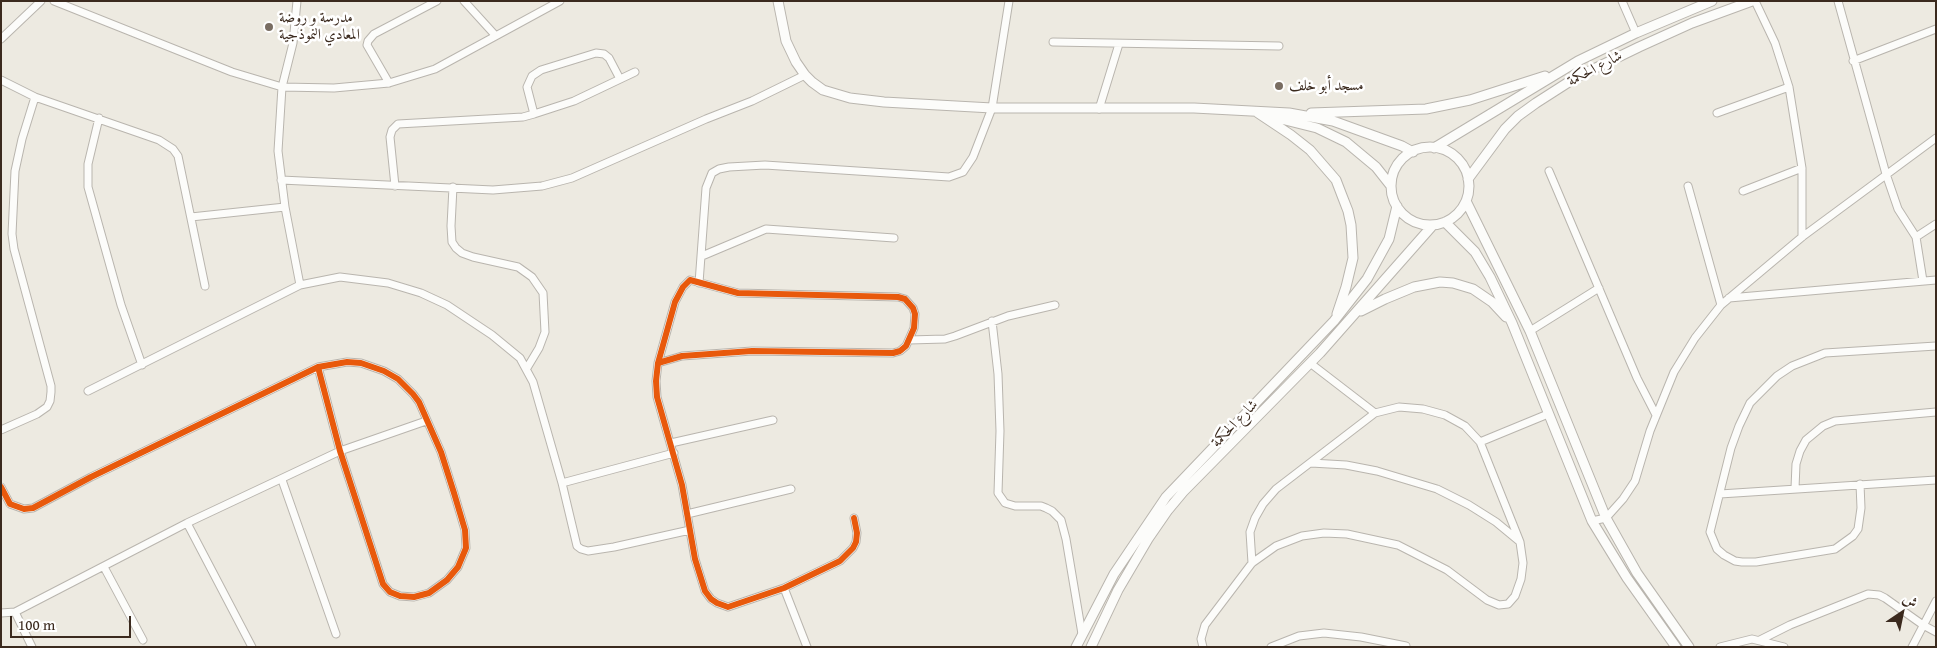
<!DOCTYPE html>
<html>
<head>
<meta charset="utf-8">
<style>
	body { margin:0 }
	#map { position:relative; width:1937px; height:648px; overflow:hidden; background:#edeae1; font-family:"Gentium Book Plus",Amiri,serif }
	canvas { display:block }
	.frame { position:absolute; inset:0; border:2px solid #3b2a1e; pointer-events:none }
	.north { position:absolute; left:1877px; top:588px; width:50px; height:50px; -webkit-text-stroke:4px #fff; paint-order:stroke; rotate:34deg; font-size:14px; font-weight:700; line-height:20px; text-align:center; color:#3b2a1e }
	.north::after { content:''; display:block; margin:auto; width:18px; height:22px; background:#3b2a1e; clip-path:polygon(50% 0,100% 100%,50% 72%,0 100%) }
	.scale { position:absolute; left:10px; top:616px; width:121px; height:22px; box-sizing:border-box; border:2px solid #3b2a1e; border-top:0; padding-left:6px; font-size:15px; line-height:18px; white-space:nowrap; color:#3b2a1e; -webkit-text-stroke:4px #fff; paint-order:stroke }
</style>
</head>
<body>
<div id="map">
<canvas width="1937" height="648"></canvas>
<div class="frame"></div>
<div class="north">ش</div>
<div class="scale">100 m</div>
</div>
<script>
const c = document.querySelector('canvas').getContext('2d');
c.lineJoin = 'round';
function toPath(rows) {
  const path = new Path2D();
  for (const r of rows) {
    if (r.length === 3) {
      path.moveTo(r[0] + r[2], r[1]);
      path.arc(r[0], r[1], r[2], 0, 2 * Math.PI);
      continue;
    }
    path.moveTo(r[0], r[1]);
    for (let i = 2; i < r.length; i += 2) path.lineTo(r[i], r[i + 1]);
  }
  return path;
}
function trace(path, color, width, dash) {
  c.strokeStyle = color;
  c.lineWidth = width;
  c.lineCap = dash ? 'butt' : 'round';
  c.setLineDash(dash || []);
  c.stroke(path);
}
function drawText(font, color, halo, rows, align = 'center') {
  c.font = font + ' "Gentium Book Plus",Amiri,serif';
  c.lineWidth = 5;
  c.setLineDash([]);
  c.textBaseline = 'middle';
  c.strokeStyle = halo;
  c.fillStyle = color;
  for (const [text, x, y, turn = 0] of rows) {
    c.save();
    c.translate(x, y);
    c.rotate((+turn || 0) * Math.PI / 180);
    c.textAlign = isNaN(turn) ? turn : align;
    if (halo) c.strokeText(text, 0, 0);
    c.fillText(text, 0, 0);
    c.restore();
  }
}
const minor = toPath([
	[54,1,232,72,282,87,334,88,389,83,435,69,560,1],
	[297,1,293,43,282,87,278,151,285,207,300,285],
	[464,1,495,35],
	[1622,1,1636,33],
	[1755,1,1775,43,1789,87,1802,168,1802,237],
	[1838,1,1886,174,1898,209,1916,237,1923,281],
	[1,39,41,1],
	[1053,42,1279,46],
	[1853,61,1936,29],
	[1,80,35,97,159,140,173,149,178,156,205,286],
	[389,83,367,45,368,41,374,34,437,1],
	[1099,109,1119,44],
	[1717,113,1789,87],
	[534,114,527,87,532,76,541,70,596,53,604,54,609,58,620,79],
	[99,118,88,164,88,187,121,305,142,365],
	[1549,171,1637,378,1656,415],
	[281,180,493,190,542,186,572,178,706,119,752,101,805,75],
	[395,186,390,137,392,130,398,124,523,117,534,114,574,101,635,72],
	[1688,186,1721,305],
	[453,187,451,226,452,242,456,248,462,253,473,257,518,267,532,277,543,293,545,332,539,348,527,368],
	[1743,191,1802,168],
	[191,217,285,207],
	[1916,237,1936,224],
	[702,256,766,229,894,238],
	[699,283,706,188,712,173,719,169,729,167,765,165,949,177,963,172,973,157,992,108,1009,1],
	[1729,298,1936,280],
	[992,321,998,374,1000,431,998,493,1005,503,1015,506,1041,506,1046,508,1052,511,1061,520,1066,539,1082,634],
	[1530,331,1599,288],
	[909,340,945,339,955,336,1008,316,1055,305],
	[658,363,682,356,752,351,893,353,900,351,906,346,914,328,915,314,913,308,905,299,898,297,738,293,690,280,683,287,675,302,658,363,656,381,657,397,682,485,695,559,705,591,711,599,717,603,728,607,784,588,840,561,853,548,856,542,857,533,854,518],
	[88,391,300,285,340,277,388,283,421,293,447,305,492,335,520,358,533,382,562,483,577,546,581,549,588,551,614,547,690,530],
	[1375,413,1399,407,1423,409,1445,415,1465,426,1480,442],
	[1,430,37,414,47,407,50,401,51,392,51,386,14,249,12,234,15,171,22,139,35,97],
	[671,443,773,420],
	[1311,463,1346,465,1377,471,1437,489,1469,505,1496,522,1519,541],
	[282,480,336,634],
	[562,483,674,453],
	[1860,484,1861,508,1858,529,1853,536,1835,549,1756,562,1742,562,1735,561,1724,555,1717,549,1710,532,1731,448,1739,426,1750,403,1777,376,1792,366,1825,353,1936,346],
	[1,487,10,504,24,509,33,508,91,477,318,367,347,362,361,363,384,371,398,379,413,394,419,402,441,452,454,493,465,530,466,548,458,567,447,580,429,593,414,597,400,596,390,592,383,584,340,451,318,367],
	[1795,488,1796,464,1800,451,1806,440,1823,426,1835,421,1936,412],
	[1720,494,1936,480],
	[687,514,791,489],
	[1592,521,1606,518,1623,499,1635,481,1650,431,1674,372,1695,338,1721,305,1802,237,1936,138],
	[187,523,252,647],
	[1252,563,1250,532,1255,518,1263,504,1276,489,1375,413,1310,363],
	[104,567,143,640],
	[784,588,807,647],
	[15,612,32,647],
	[1,613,15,612,187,523,340,451,426,421],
	[1760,640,1790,625,1868,594,1879,595,1885,598,1923,625,1936,632],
	[1203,647,1201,639,1205,625,1252,563,1276,546,1302,536,1324,533,1347,534,1398,545,1447,570,1487,600,1499,605,1508,604,1515,596,1521,579,1523,563,1520,542,1480,442,1548,414],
	[1271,647,1299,636,1324,633,1361,637,1406,646],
	[1720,647,1752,639,1784,647],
	[1912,647,1936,601]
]);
const tertiary = toPath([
	[778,1,786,41,796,62,805,75,812,82,823,90,850,98,884,102,992,108,1194,108,1289,113,1333,121,1402,146,1413,152],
	[1258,113,1291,135,1310,150,1336,180,1341,193,1348,211,1351,225,1353,258,1346,287,1337,314],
	[1311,113,1426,109,1470,100,1545,76],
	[1273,117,1317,128,1346,142,1376,167,1391,186],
	[1430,186,39],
	[1434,148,1578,61,1636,33,1712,1],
	[1468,179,1505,129,1518,116,1536,103,1575,78,1639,47,1692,23,1752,1],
	[1466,201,1530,331,1606,518,1637,573,1689,647],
	[1445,222,1475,252,1490,277,1512,323,1592,521,1627,578,1676,647],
	[1361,311,1385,299,1414,287,1440,282,1453,283,1473,289,1492,302,1506,317],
	[1076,647,1114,574,1166,497,1334,321,1367,279,1389,239,1397,206],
	[1091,647,1118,590,1148,539,1168,510,1183,492,1320,353,1433,225]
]);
const cycleway = toPath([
	[658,363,682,356,752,351,893,353,900,351,906,346,914,328,915,314,913,308,905,299,898,297,738,293,690,280,683,287,675,302,658,363,656,381,657,397,682,485,695,559,705,591,711,599,717,603,728,607,784,588,840,561,853,548,856,542,857,533,854,518],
	[1,487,10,504,24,509,33,508,91,477,318,367,347,362,361,363,384,371,398,379,413,394,419,402,441,452,454,493,465,530,466,548,458,567,447,580,429,593,414,597,400,596,390,592,383,584,340,451,318,367]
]);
const markers = [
	[269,27,5,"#796d62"],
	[1279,86,5,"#796d62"]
];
const poiNames = [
	["مدرسة و روضة",279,18],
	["المعادي النموذجية",279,35],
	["مسجد أبو خلف",1289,86]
];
const streetNames = [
	["شارع الحكمة",1595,69,-28],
	["شارع الحكمة",1235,424,-46]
];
trace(minor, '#b9b5ae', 9);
trace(tertiary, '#b9b5ae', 11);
trace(minor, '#fcfcfa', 7);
trace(tertiary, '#fcfcfa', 9);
trace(cycleway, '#e8590c', 6);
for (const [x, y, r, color] of markers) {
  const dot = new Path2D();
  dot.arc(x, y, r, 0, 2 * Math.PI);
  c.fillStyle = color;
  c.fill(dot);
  trace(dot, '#fff', 2);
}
drawText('15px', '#3b2a1e', '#fff', poiNames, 'left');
drawText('15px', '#3b2a1e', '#fff', streetNames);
</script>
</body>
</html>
